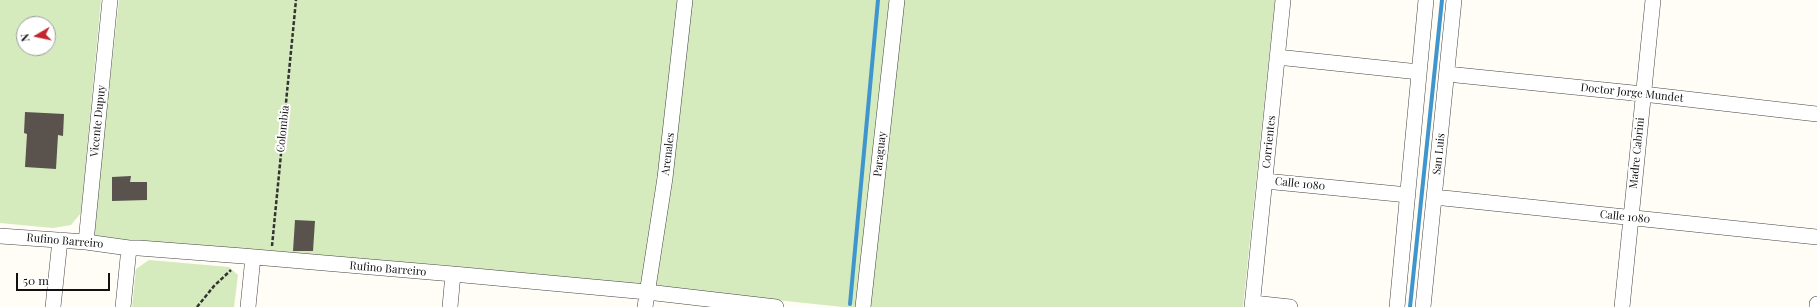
<!DOCTYPE html>
<html>
<head>
<meta charset="utf-8">
<style>
	body { margin:0 }
	#map { position:relative; width:1817px; height:307px; overflow:hidden; background:#fffdf5; font-family:"Playfair Display",serif }
	canvas { display:block }
	.north { position:absolute; left:16px; top:16px; width:40px; height:40px; box-sizing:border-box; background:#fff; border:1px solid #a0a0a0; border-radius:50%; rotate:261deg; font-size:11px; font-weight:700; line-height:16px; text-align:center; color:#111 }
	.north::after { content:''; display:block; margin:auto; width:14px; height:18px; background:#c4262e; clip-path:polygon(50% 0,100% 100%,50% 72%,0 100%) }
	.scale { position:absolute; left:16px; top:273px; width:94px; height:18px; box-sizing:border-box; border:2px solid #111; border-top:0; padding-left:5px; font-size:12px; line-height:14px; white-space:nowrap; color:#111; -webkit-text-stroke:3px #fff; paint-order:stroke }
</style>
</head>
<body>
<div id="map">
<canvas width="1817" height="307"></canvas>
<div class="north">N</div>
<div class="scale">50 m</div>
</div>
<script>
const c = document.querySelector('canvas').getContext('2d');
c.lineJoin = 'round';
function paint(path, color) {
  c.fillStyle = color;
  c.fill(path, 'evenodd');
}
function toPath(rows) {
  const path = new Path2D();
  for (const r of rows) {
    path.moveTo(r[0], r[1]);
    for (let i = 2; i < r.length; i += 2) path.lineTo(r[i], r[i + 1]);
  }
  return path;
}
function trace(path, color, width, dash) {
  c.strokeStyle = color;
  c.lineWidth = width;
  c.lineCap = dash ? 'butt' : 'round';
  c.setLineDash(dash || []);
  c.stroke(path);
}
function drawText(font, color, halo, rows, align = 'center') {
  c.font = font + ' "Playfair Display",serif';
  c.lineWidth = 4;
  c.setLineDash([]);
  c.textBaseline = 'middle';
  c.strokeStyle = halo;
  c.fillStyle = color;
  for (const [text, x, y, turn = 0] of rows) {
    c.save();
    c.translate(x, y);
    c.rotate((+turn || 0) * Math.PI / 180);
    c.textAlign = isNaN(turn) ? turn : align;
    if (halo) c.strokeText(text, 0, 0);
    c.fillText(text, 0, 0);
    c.restore();
  }
}
const green = toPath([
	[0,0,101,0,81,213,71,225,53,228,0,223],
	[24,24,48,24,48,48,24,48],
	[119,0,1275,0,1243,307,843,307,444,265,101,242,94,237,93,231],
	[149,260,229,267,238,275,234,307,132,307,136,269]
]);
const stream = toPath([
	[850,304,878,0],
	[1410,307,1442,0]
]);
const building = toPath([
	[25,112,64,114,63,136,58,135,56,169,25,167,27,134,24,133],
	[131,176,130,182,147,182,147,200,112,201,112,177],
	[295,220,315,221,313,251,293,251]
]);
const path = toPath([
	[272,246,296,0],
	[197,307,214,286,231,270]
]);
const minor = toPath([
	[1277,57,1419,72],
	[1447,74,1643,94,1817,114],
	[1265,181,1408,195],
	[1434,197,1817,237],
	[0,236,86,242,129,248,139,248,243,256,453,274,647,292,776,307],
	[86,242,110,0],
	[1253,303,1290,307],
	[53,307,60,240],
	[123,307,129,248],
	[248,307,253,257],
	[450,307,453,274],
	[645,307,665,178,685,0],
	[863,307,897,0],
	[1252,307,1283,0],
	[1397,307,1426,0],
	[1423,307,1454,0],
	[1622,307,1653,0],
	[1817,307,1817,304]
]);
const streetNames = [
	["Doctor Jorge Mundet",1632,93,6],
	["Vicente Dupuy",98,121,-84],
	["Colombia",283,129,-84],
	["Corrientes",1269,142,-84],
	["Madre Cabrini",1637,153,-84],
	["Arenales",668,154,-83],
	["Paraguay",880,154,-84],
	["San Luis",1439,154,-84],
	["Calle 1080",1300,184,6],
	["Calle 1080",1625,217,6],
	["Rufino Barreiro",65,241,5],
	["Rufino Barreiro",388,269,5]
];
paint(green, '#d5ebbd');
trace(stream, '#3f96cf', 4);
paint(building, '#5a524d');
trace(minor, '#444', 16);
trace(path, '#333', 2.5, [4, 2]);
trace(minor, '#fff', 15);
drawText('11px', '#111', '#fff', streetNames);
</script>
</body>
</html>
